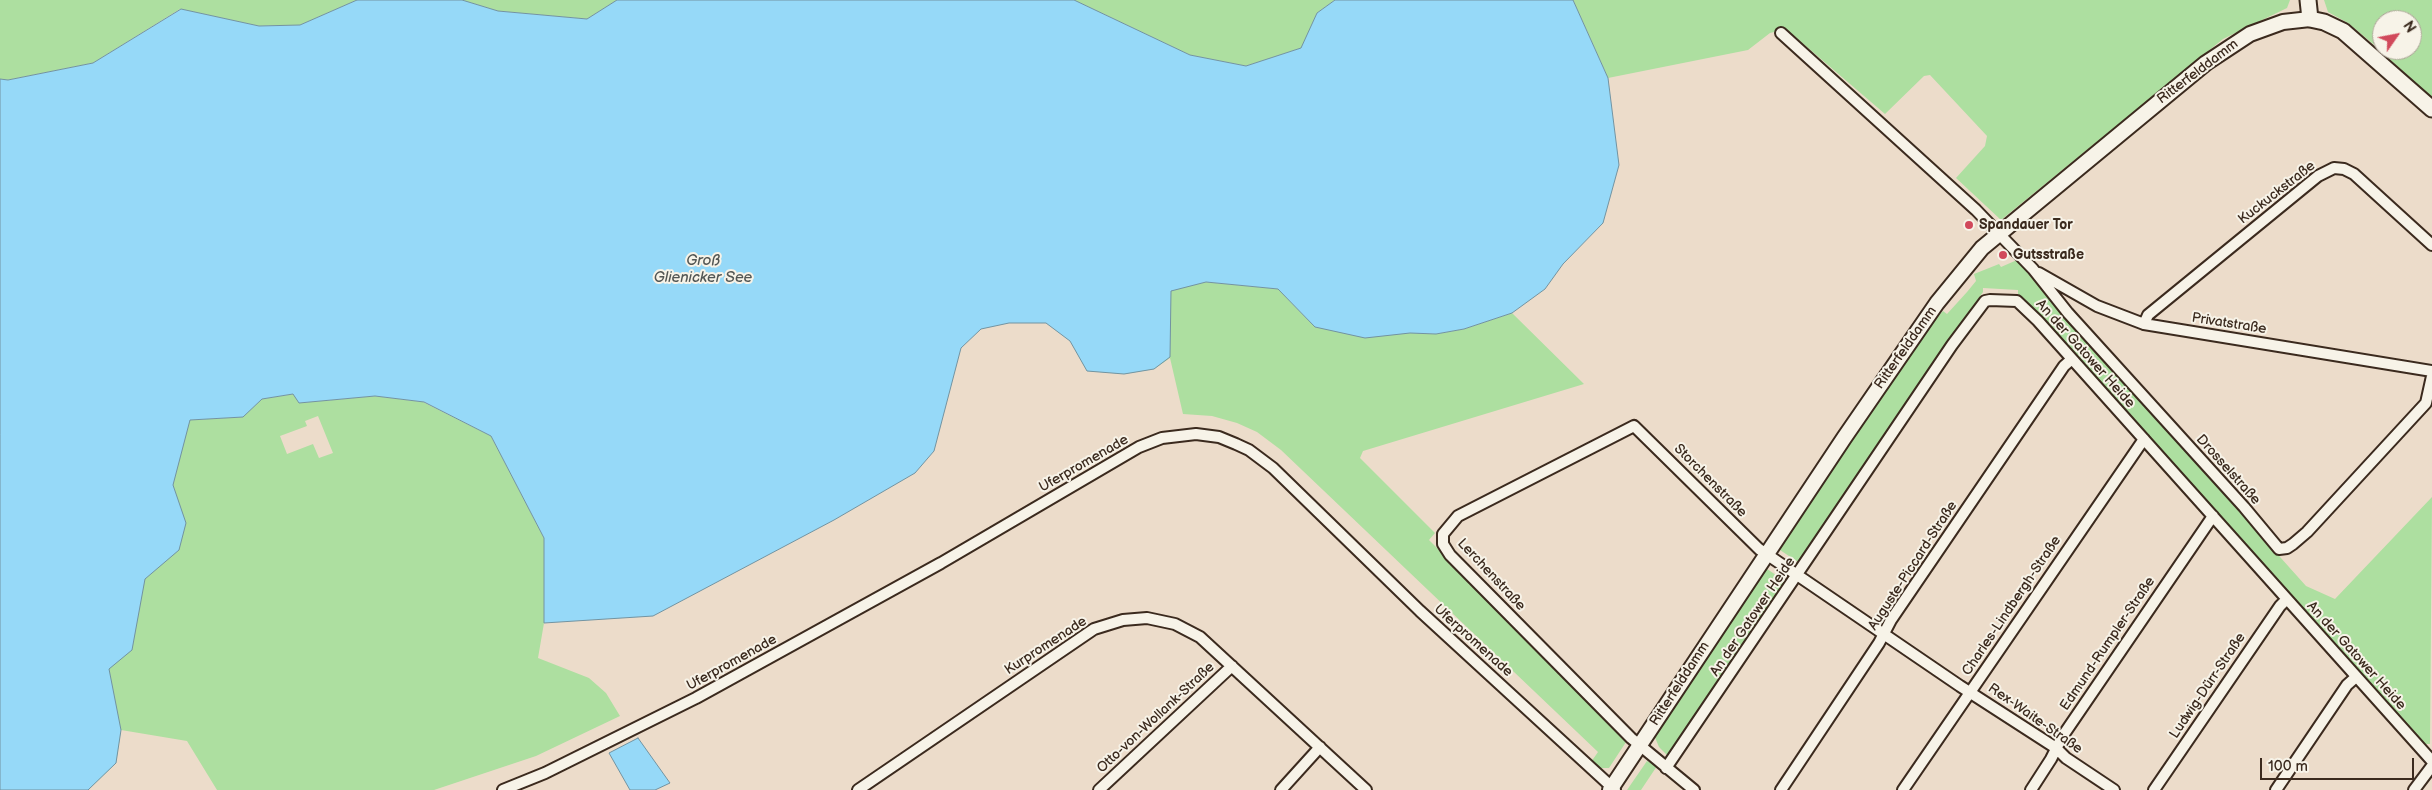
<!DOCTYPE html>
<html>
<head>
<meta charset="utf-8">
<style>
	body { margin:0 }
	#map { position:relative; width:2432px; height:790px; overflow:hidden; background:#ecdcca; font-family:"Balsamiq Sans",sans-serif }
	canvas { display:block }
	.north { position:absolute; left:2372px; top:10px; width:50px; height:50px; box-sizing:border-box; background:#f7f3e8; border:1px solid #aca397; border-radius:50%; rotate:57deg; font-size:14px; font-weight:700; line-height:20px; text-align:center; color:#3b2a1e }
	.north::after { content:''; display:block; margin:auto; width:18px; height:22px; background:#d1495b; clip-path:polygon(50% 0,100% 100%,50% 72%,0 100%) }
	.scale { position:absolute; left:2260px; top:758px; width:154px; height:22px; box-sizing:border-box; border:2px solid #3b2a1e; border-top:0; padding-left:6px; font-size:15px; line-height:18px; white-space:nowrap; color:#3b2a1e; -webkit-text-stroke:4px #f7f3e8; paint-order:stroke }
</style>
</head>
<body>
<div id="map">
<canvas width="2432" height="790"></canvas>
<div class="north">N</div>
<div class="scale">100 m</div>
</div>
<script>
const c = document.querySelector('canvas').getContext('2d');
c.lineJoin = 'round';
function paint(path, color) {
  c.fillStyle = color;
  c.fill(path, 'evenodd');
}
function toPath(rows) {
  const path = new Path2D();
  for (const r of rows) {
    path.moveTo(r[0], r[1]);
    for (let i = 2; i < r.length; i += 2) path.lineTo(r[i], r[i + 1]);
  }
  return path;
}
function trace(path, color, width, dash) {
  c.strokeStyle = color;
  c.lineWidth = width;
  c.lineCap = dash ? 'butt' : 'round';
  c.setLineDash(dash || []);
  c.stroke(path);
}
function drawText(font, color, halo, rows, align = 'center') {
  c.font = font + ' "Balsamiq Sans",sans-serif';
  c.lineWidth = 4;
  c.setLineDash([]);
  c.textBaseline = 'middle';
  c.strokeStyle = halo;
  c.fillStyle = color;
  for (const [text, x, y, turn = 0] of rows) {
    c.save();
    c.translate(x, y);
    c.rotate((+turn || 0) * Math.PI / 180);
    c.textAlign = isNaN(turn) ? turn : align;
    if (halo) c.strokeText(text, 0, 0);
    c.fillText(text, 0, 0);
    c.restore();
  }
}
const green = toPath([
	[0,0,357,0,300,25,259,26,180,9,93,63,8,80,0,79],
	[462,0,617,0,587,19,498,11],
	[1074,0,1335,0,1317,13,1302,48,1246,66,1190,55],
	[1573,0,2290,0,2287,8,2223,39,2001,220,1956,178,1985,146,1987,136,1930,75,1924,76,1885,114,1786,29,1770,33,1748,50,1608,78],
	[2324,0,2432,0,2432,98,2372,43,2348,23,2328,12],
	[2382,20,2412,20,2412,50,2382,50],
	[2017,260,2050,300,2306,586,2335,599,2432,497,2430,744,2423,744,2018,294,2018,290,1983,288,1983,292,1802,560,1798,562,1777,548,1922,333,1943,311,1947,314,1967,292,1976,281,1974,274,1999,264,2001,267],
	[1206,282,1278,289,1315,327,1436,334,1464,329,1512,313,1584,384,1363,451,1360,458,1435,533,1429,540,1628,739,1609,768,1599,768,1591,762,1598,752,1281,450,1257,432,1237,423,1212,416,1183,414,1170,358,1154,369,1124,374,1087,371,1074,348,1092,350,1134,297],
	[294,394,299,403,375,396,423,402,491,436,544,538,544,623,538,658,589,678,606,693,620,716,536,756,434,790,217,790,187,741,121,730,116,763,88,790,37,790,96,691,153,508,190,420,242,417,262,399],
	[318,416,333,453,319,458,313,444,287,454,280,436,307,426,305,421],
	[1764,567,1785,581,1785,584,1668,756,1659,747,1654,735],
	[1647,761,1657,766,1641,790,1627,790]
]);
const water = toPath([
	[357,0,462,0,498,11,587,19,617,0,1074,0,1190,55,1246,66,1301,48,1317,13,1335,0,1573,0,1608,78,1619,165,1603,223,1563,264,1545,289,1512,313,1464,329,1436,334,1410,333,1365,338,1315,327,1278,289,1206,282,1171,291,1170,357,1154,369,1124,374,1087,371,1070,341,1046,323,1009,323,981,329,961,348,934,451,915,473,834,520,653,616,544,623,544,538,491,436,424,402,375,396,299,403,293,394,262,399,243,417,190,420,173,485,186,523,179,550,145,579,132,650,109,669,121,730,116,763,88,790,0,790,0,79,8,80,93,63,181,9,259,26,300,25,357,0],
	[638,738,670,783,655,790,630,790,609,753,638,738]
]);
const minor = toPath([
	[1781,33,1976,210,2033,269,2068,313,2244,507,2279,549,2287,548,2293,544,2307,532,2426,403,2432,376],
	[2039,273,2097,306,2144,324,2432,371],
	[2144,324,2148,315,2318,176,2334,168,2344,169,2354,174,2432,245],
	[1666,768,1952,345,1985,301,1990,300,2017,301,2038,321,2432,761],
	[503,790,545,773,696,698,941,563,1139,447,1162,438,1196,434,1219,437,1236,444,1249,450,1273,468,1420,611,1615,790],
	[858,790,1094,629,1123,620,1147,618,1175,624,1200,637,1366,790],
	[1099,790,1232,666],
	[1281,790,1320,747],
	[1694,790,1631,738,1450,555,1443,544,1443,534,1458,516,1634,426,1759,549,1960,686,2056,748,2066,758,2114,790],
	[1781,790,1879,643,1891,620,2064,366,2072,359],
	[1903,790,2144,439],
	[2031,790,2051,759,2062,737,2213,516],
	[2154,790,2280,606,2287,599],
	[2276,790,2347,685,2356,677],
	[2414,790,2432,766]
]);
const secondary = toPath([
	[1610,790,1844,438,1937,303,1982,248,2206,63,2250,34,2283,22,2310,19]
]);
const primary = toPath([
	[2308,0,2310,19,2324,22,2343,31,2432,109]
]);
const markers = [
	[1969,225,5,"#d1495b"],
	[2003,255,5,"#d1495b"]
];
const streetNames = [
	["Ritterfelddamm",2198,72,-37],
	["Kuckuckstraße",2277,193,-38],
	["Privatstraße",2229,324,9],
	["Ritterfelddamm",1906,348,-55],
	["An der Gatower Heide",2085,354,48],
	["Uferpromenade",1084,464,-30],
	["Drosselstraße",2228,470,48],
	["Storchenstraße",1710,481,45],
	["Auguste-Piccard-Straße",1913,566,-57],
	["Lerchenstraße",1491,575,47],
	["Charles-Lindbergh-Straße",2012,606,-56],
	["An der Gatower Heide",1753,617,-56],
	["Uferpromenade",1473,641,42],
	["Edmund-Rumpler-Straße",2108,644,-56],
	["Kurpromenade",1046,646,-33],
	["An der Gatower Heide",2356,656,48],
	["Uferpromenade",732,663,-29],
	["Ritterfelddamm",1680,684,-57],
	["Ludwig-Dürr-Straße",2208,686,-56],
	["Otto-von-Wollank-Straße",1156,718,-43],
	["Rex-Waite-Straße",2035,719,35]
];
const poiNames = [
	["Spandauer Tor",1979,225],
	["Gutsstraße",2013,255]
];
const waterNames = [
	["Groß",703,261],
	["Glienicker See",703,278]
];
paint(green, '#addfa0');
paint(water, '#96d9f8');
trace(water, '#7293a1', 1);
trace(minor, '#3b2a1e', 14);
trace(secondary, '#3b2a1e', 18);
trace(primary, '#3b2a1e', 19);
trace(minor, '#f7f3e8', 10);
trace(secondary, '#f7f3e8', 14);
trace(primary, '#f7f3e8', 15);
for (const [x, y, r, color] of markers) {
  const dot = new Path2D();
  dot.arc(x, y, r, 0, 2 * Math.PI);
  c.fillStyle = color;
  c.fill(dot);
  trace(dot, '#f7f3e8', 2);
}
drawText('14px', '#3b2a1e', '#f7f3e8', streetNames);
drawText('bold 14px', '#3b2a1e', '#f7f3e8', poiNames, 'left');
drawText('italic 15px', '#525654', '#f7f3e8', waterNames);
</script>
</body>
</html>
